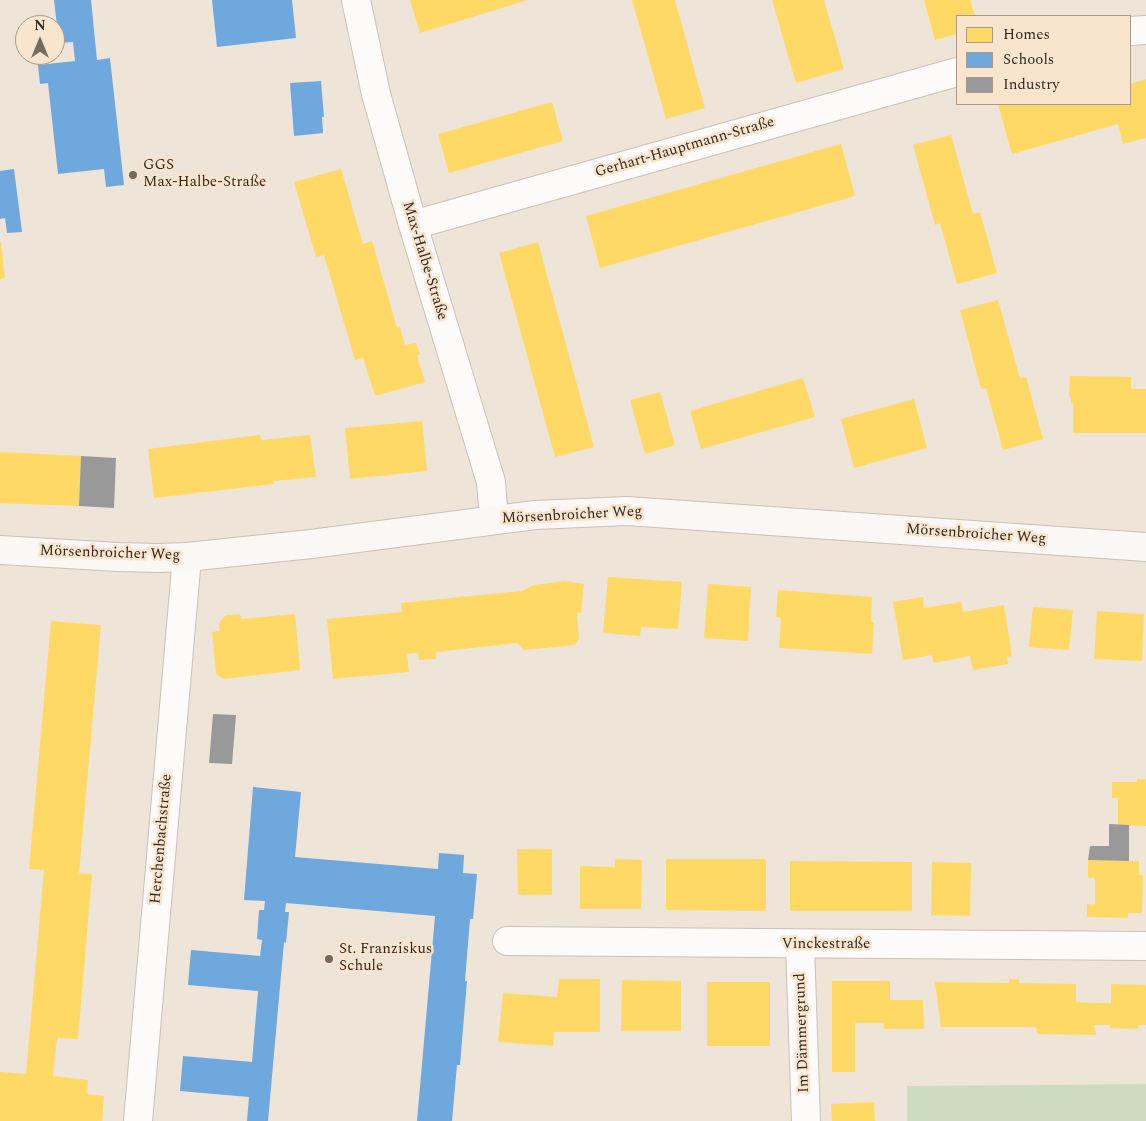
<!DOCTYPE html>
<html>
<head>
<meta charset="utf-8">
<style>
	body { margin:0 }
	#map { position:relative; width:1146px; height:1121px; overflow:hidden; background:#efe4d8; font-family:Spectral,serif }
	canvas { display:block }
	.legend { position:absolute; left:956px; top:15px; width:175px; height:90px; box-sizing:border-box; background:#f9e5ce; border:1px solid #a99a89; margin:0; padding:6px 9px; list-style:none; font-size:15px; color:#312921 }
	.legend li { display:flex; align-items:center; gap:10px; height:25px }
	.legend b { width:25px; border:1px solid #a99a89 }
	.north { position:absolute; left:15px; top:15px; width:50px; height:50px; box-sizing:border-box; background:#f9e5ce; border:1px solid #a99a89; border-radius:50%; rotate:0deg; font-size:14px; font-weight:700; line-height:20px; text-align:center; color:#312921 }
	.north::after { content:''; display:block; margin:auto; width:18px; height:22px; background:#746a61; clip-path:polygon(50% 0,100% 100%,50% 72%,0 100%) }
</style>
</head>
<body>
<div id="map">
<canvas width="1146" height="1121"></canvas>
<ul class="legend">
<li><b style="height:14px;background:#ffd966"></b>Homes</li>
<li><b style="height:14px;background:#6fa8dc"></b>Schools</li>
<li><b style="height:14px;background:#999"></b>Industry</li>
</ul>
<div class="north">N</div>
</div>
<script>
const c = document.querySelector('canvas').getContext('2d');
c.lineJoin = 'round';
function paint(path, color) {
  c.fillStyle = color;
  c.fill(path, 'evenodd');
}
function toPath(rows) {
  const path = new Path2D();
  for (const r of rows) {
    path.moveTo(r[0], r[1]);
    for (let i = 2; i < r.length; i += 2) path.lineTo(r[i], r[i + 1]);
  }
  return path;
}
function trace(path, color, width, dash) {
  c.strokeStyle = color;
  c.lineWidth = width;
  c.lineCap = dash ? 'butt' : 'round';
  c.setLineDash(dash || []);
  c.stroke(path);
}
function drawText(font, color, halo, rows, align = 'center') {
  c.font = font + ' Spectral,serif';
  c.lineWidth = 5;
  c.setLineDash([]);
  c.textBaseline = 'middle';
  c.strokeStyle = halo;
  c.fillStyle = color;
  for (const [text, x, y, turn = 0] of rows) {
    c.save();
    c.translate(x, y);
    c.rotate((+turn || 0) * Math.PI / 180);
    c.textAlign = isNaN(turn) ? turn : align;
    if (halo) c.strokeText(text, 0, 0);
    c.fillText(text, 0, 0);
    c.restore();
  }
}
const green = toPath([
	[1146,1084,1146,1121,907,1121,907,1086]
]);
const homes = toPath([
	[410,0,528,0,420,33],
	[632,0,675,0,705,108,666,119],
	[772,0,824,0,844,69,796,83],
	[924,0,970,0,975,16,957,16,957,34,935,40],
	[1146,79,1146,138,1123,144,1118,124,1012,154,998,104,1130,104,1130,84],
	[552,102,563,141,449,173,438,134],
	[951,135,973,214,980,212,997,273,957,284,940,223,935,225,913,145],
	[841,144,855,196,600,268,586,216],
	[341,169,363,244,372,241,397,328,400,327,405,345,416,343,420,355,417,355,425,382,375,396,363,358,355,360,324,255,316,257,294,182],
	[0,242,1,242,5,278,0,279],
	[538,242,594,447,555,457,499,253],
	[998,300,1020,378,1026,377,1043,439,1003,450,986,388,981,389,960,310],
	[1070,376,1131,377,1131,389,1146,389,1146,433,1073,433,1073,403,1071,403,1071,397,1069,397],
	[803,378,815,417,701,449,690,411],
	[660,392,675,445,645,454,630,400],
	[914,399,927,448,854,468,841,419],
	[422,421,427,471,350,479,345,428],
	[260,435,262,440,310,435,316,477,273,481,274,484,154,498,148,449],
	[0,452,81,456,79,506,0,503],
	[608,577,682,582,678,629,641,627,640,636,603,633],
	[565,581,584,584,581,613,577,613,579,639,575,645,524,650,517,643,436,652,436,659,419,660,418,653,407,654,409,672,333,679,327,619,402,612,401,603,522,591,534,585],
	[708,584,751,587,748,641,704,638],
	[778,590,872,597,871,622,874,622,872,654,779,648,781,618,776,617],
	[923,597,924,608,961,602,963,612,1004,605,1012,656,1007,657,1008,664,973,670,970,656,934,663,932,655,903,660,893,602],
	[1033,607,1073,610,1069,650,1029,647],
	[1097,611,1144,614,1142,661,1094,659],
	[240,614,241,619,295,614,300,670,224,679,216,674,212,632,220,631,219,623,226,615],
	[51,621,101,625,79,873,92,874,78,1039,57,1038,53,1076,88,1080,87,1094,104,1096,102,1121,0,1121,0,1072,26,1074,44,870,29,869],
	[1137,779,1146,779,1146,826,1118,825,1118,798,1112,798,1112,782,1137,782],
	[517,849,552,849,552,895,518,895],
	[615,859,642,860,641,909,580,909,580,866,615,867],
	[666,859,766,859,766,911,666,910],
	[1088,860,1139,861,1139,875,1143,875,1142,913,1128,913,1128,918,1087,917,1087,904,1095,905,1095,878,1088,878],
	[790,861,912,862,912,911,790,911],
	[932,862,971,863,970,916,931,915],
	[559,979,600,979,600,1032,554,1032,553,1046,498,1042,503,993,557,997],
	[1009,979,1019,979,1019,983,1076,984,1076,1002,1094,1003,1111,1003,1111,984,1146,985,1146,1025,1138,1025,1138,1029,1110,1028,1110,1025,1094,1025,1096,1035,1037,1034,1036,1027,941,1027,935,982,1009,983],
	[622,980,681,981,681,1031,621,1031],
	[832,981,890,981,890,1000,923,1000,924,1029,884,1029,884,1023,855,1023,855,1072,832,1072],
	[707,982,770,982,770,1046,707,1046],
	[874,1102,875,1121,832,1121,831,1104]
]);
const schools = toPath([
	[54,0,91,0,97,60,110,58,124,185,106,187,104,169,58,174,48,83,40,84,38,65,75,61,73,42,59,43],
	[212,0,292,0,296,38,217,47],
	[321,81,324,117,322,117,323,133,294,136,290,83],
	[14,169,22,232,7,233,5,218,0,219,0,171],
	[253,787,301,792,295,857,438,869,439,853,464,855,463,873,477,874,473,919,470,919,465,981,467,981,460,1065,457,1065,452,1121,417,1121,435,916,286,903,285,912,289,912,286,943,284,942,268,1121,247,1121,249,1097,180,1091,183,1056,252,1062,258,991,188,985,191,950,260,956,262,940,257,939,259,910,264,910,265,901,244,900]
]);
const industry = toPath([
	[81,456,116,458,114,508,79,506],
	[213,714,236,715,232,764,209,763],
	[1109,824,1129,825,1129,861,1088,860,1090,846,1109,846]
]);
const street = toPath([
	[356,0,376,94,413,225,491,482,494,520],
	[1130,31,1146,30],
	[413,225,957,72],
	[507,941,1146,946],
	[800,945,806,1121],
	[138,1121,187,557]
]);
const secondary = toPath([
	[0,550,118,557,158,558,187,557,311,544,535,515,627,511,1146,547]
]);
const markers = [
	[133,175,5,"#746a61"],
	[329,959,5,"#746a61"]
];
const streetNames = [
	["Gerhart-Hauptmann-Straße",685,148,-16],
	["Max-Halbe-Straße",424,261,73],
	["Mörsenbroicher Weg",572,516,-3],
	["Mörsenbroicher Weg",976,535,4],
	["Mörsenbroicher Weg",110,554,2],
	["Herchenbachstraße",162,839,-85],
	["Vinckestraße",826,945],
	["Im Dämmergrund",803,1033,-92]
];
const poiNames = [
	["GGS",143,166],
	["Max-Halbe-Straße",143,183],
	["St. Franziskus",339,950],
	["Schule",339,967]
];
paint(green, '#cddcc1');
paint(homes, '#ffd966');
paint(schools, '#6fa8dc');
paint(industry, '#999');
trace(street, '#cac1b8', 30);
trace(secondary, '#cac1b8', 30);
trace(street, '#fdfbf9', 28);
trace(secondary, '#faf7f5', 28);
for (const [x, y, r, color] of markers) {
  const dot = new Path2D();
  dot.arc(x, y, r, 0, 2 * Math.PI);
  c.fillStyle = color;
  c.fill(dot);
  trace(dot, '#f9e5ce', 2);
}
drawText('15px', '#312921', '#f9e5ce', streetNames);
drawText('15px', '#312921', '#f9e5ce', poiNames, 'left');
</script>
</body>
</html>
